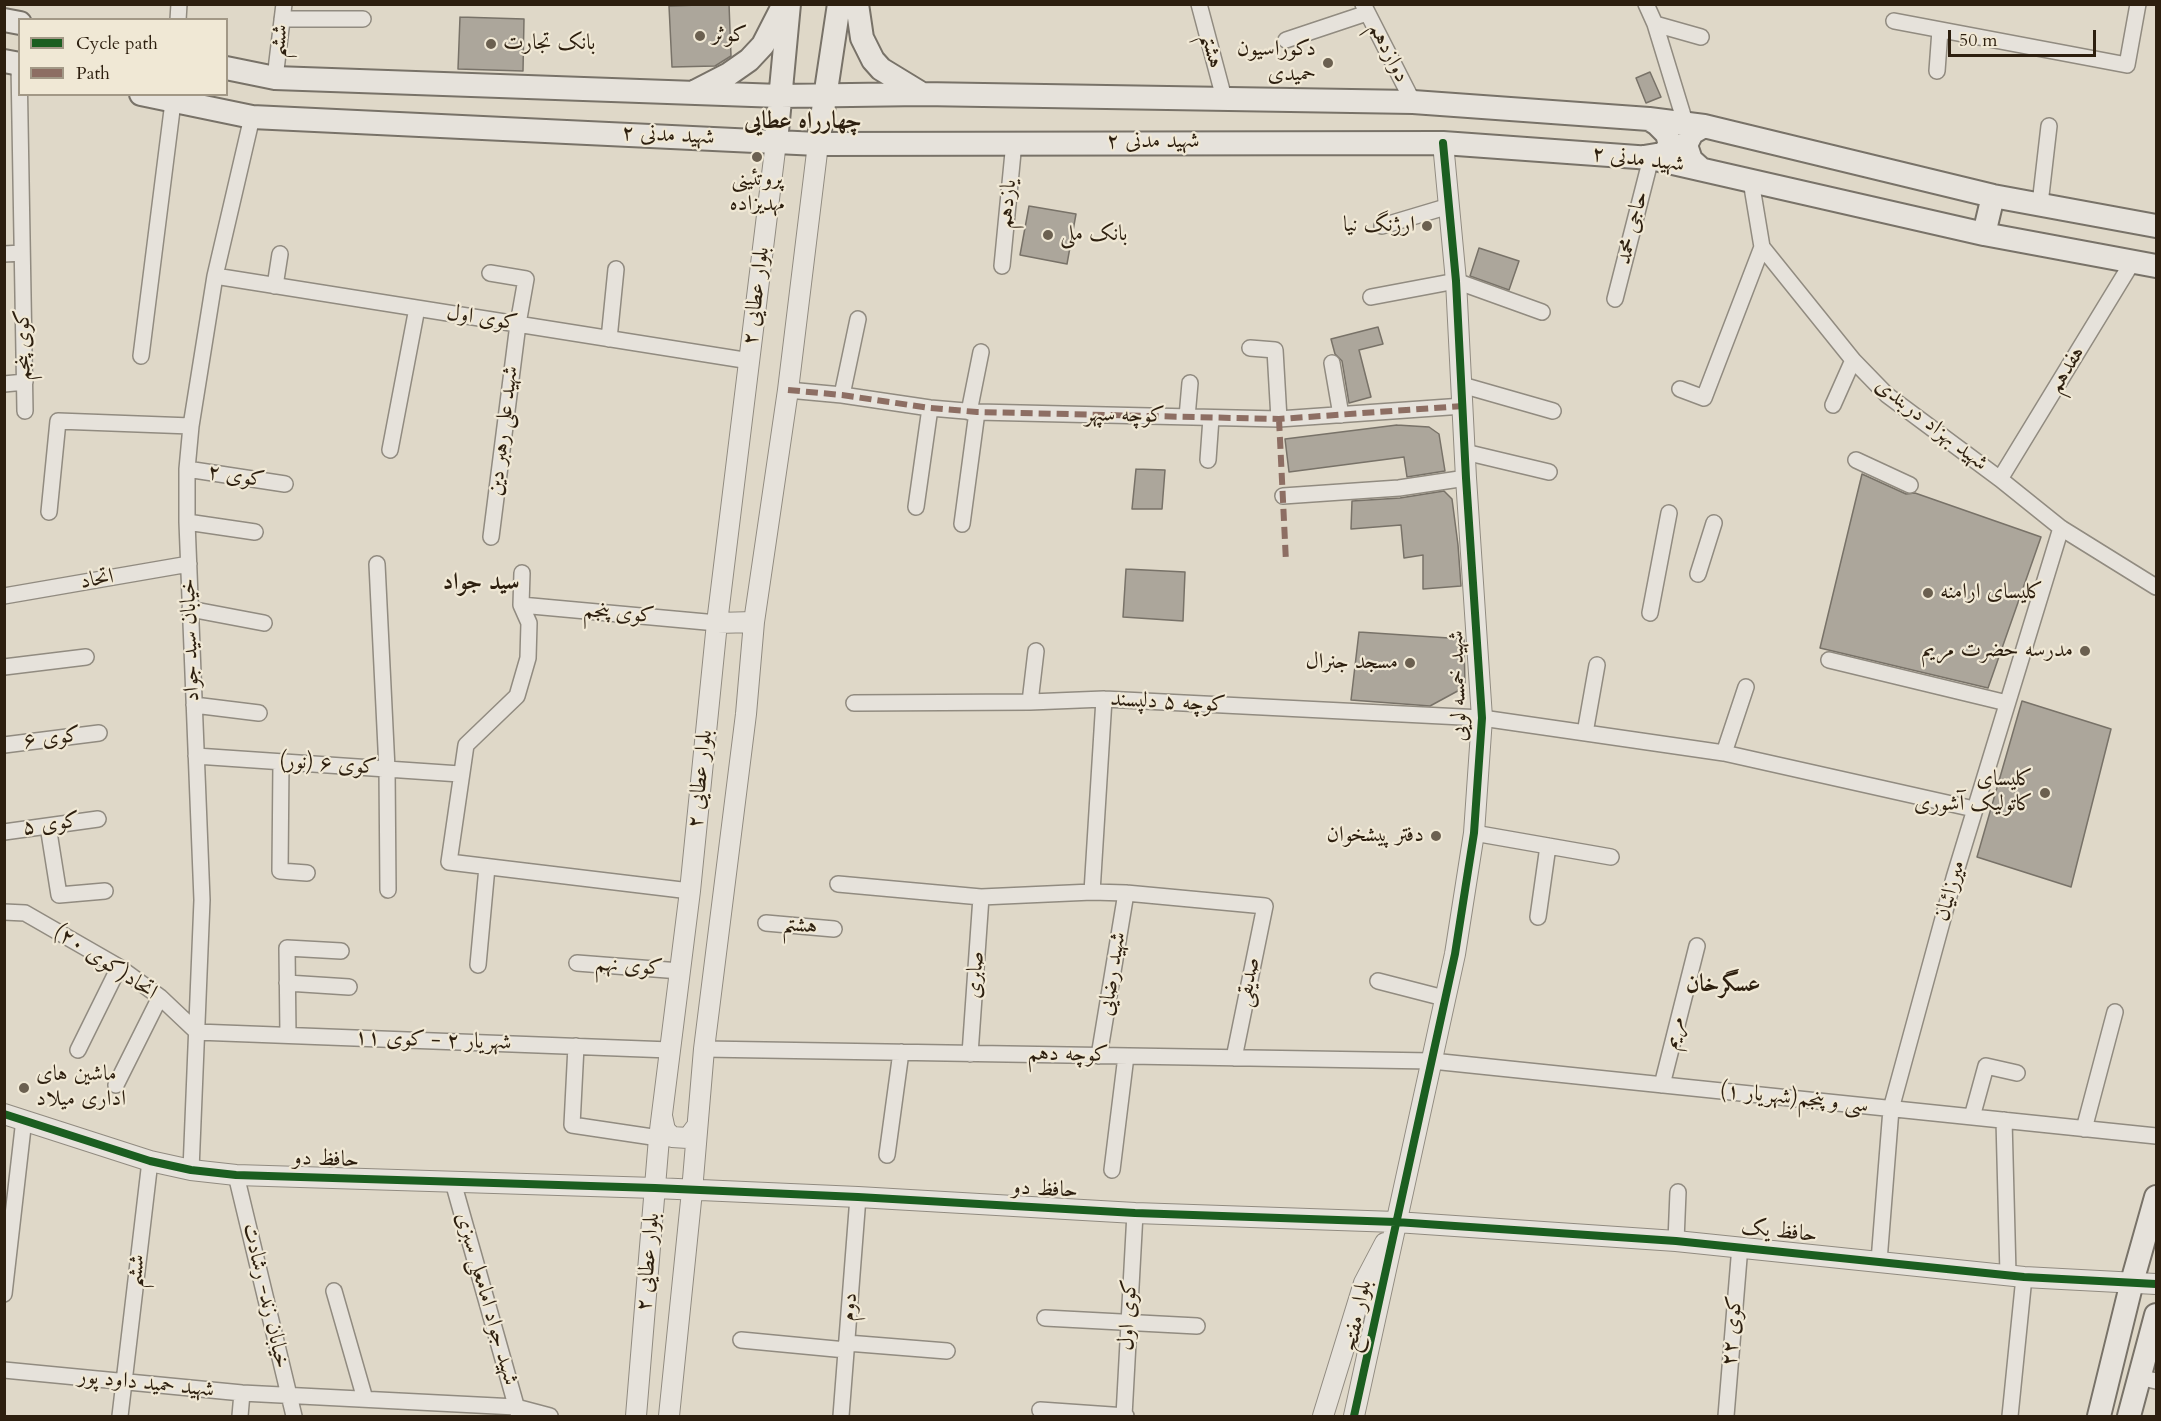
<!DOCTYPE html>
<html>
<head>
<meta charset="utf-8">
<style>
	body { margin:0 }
	#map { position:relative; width:2161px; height:1421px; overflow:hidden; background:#dfd8c8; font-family:Cardo,serif }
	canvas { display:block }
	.frame { position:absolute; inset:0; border:6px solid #2d1f0f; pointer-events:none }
	.legend { position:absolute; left:18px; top:18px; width:210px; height:78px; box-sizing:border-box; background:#f0e8d5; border:2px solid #a29886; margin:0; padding:8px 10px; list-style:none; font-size:18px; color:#2d1f0f }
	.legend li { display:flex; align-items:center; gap:12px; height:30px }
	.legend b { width:30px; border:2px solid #a29886 }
	.scale { position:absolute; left:1948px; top:30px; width:148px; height:27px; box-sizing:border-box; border:3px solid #2d1f0f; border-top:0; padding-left:8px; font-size:18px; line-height:21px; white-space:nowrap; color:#2d1f0f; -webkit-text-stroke:4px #f0e8d5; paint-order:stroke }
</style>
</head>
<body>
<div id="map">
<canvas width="2161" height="1421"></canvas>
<div class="frame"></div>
<ul class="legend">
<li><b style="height:8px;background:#1b5e20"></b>Cycle path</li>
<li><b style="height:8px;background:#8d6e63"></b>Path</li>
</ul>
<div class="scale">50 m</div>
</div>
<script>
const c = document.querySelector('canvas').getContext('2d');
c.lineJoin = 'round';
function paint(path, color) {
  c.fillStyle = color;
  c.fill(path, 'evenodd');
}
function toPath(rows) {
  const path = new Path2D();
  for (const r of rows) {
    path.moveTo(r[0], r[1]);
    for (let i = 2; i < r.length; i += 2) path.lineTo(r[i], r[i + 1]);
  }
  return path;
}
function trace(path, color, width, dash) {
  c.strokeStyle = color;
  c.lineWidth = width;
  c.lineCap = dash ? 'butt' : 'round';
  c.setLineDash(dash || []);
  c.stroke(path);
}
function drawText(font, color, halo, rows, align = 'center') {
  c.font = font + ' Cardo,Amiri,serif';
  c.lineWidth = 4.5;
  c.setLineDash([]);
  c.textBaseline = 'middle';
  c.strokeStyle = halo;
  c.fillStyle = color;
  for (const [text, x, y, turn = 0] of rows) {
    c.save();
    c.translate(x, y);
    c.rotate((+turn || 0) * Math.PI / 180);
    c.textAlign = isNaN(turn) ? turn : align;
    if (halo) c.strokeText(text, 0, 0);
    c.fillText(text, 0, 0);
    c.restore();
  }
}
const building = toPath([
	[729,4,731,56,715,66,672,67,669,6,729,4],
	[460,17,524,19,523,71,458,69,460,17],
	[1650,72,1661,97,1646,103,1636,78,1650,72],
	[1029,206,1076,214,1067,264,1020,255,1029,206],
	[1479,248,1519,261,1509,290,1470,276,1479,248],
	[1378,327,1383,344,1359,350,1371,397,1349,403,1342,361,1335,354,1331,339,1378,327],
	[1397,425,1429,427,1439,434,1445,471,1407,477,1404,457,1289,472,1285,439,1397,425],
	[1136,469,1165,470,1162,509,1132,509,1136,469],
	[1862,474,1906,494,1915,493,2041,537,1988,688,1820,648,1862,474],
	[1444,491,1452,499,1458,545,1461,586,1423,589,1423,555,1404,558,1401,525,1351,529,1352,501,1400,498,1444,491],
	[1126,569,1185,572,1183,621,1123,617,1126,569],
	[1359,632,1464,639,1465,687,1430,706,1351,700,1359,632],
	[2022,701,2111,729,2071,887,1977,857,2022,701]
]);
const minor = toPath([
	[1199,4,1224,98],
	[1363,4,1413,102],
	[1646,4,1655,24,1685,122],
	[282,19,363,19],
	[178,20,179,4],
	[1894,21,2127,65,2138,4],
	[1655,24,1701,37],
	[1286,40,1367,13],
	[19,64,25,411],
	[1937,71,1940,30],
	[275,78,284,4],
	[1751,181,1762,247,1853,360,1887,395,2000,479,2061,528,2156,587],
	[2040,204,2049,126],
	[1382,226,1449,206],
	[4,254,22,253],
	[1002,266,1014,142],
	[490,273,526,279,518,324,491,537],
	[215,276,750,361],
	[275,286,280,254],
	[1371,297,1456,281,1542,312],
	[1615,299,1651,158],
	[609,339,616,269],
	[1250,348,1275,350,1279,419],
	[141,356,173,102],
	[1332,363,1341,415],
	[4,384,25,382],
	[1462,385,1553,411],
	[1680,389,1704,398,1762,247],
	[788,390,842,395,930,408,977,412,1279,419,1463,406],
	[842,395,858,319],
	[1833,405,1853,360],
	[969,412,981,352],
	[1187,417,1190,383],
	[390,450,417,308],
	[1465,452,1549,472],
	[1208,460,1211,418],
	[1856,460,1910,485],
	[187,469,285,484],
	[2000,479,2133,261],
	[1283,496,1399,488,1466,478],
	[916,507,930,408],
	[49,512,58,421,191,426],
	[187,522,255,532],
	[962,524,977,412],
	[377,564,387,769,388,890],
	[522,573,521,605,529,623,528,658,517,696,466,745,449,862,690,891],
	[1698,574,1714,523],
	[4,596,189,564],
	[521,605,717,623],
	[190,609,264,623],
	[1650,613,1669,513],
	[1829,660,2007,703],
	[4,667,86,657],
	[1030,702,1036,651],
	[854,703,1030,702,1104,699,1482,718,1724,753,1974,809],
	[194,705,259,713],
	[1585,733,1597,665],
	[4,745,99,733],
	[1724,753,1746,687],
	[196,756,460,774],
	[281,762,280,871,307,873],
	[48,826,59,895,105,891],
	[4,832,98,819],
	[1474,833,1611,857],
	[838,884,981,897,1092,892,1104,699],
	[1092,892,1126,893,1265,906,1234,1058],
	[4,912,25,913,119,967,160,997,197,1032,670,1050],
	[1538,917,1548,846],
	[766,923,834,929],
	[577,963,680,971],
	[478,965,487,867],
	[1378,981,1444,998],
	[287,983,349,987],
	[288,1035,287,948,341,951],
	[576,1046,572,1125,659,1138],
	[704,1049,1432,1061,2156,1136],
	[78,1050,119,967],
	[970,1054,981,897],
	[1099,1056,1126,893],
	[116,1085,160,997],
	[1662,1085,1697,946],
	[1972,1117,1986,1066,2017,1073],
	[2004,1120,2008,1274],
	[2084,1129,2115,1012],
	[887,1155,901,1052],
	[191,1170,202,900,187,522,187,469,191,426,215,276,252,117],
	[1112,1170,1126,1056],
	[236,1175,294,1416],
	[453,1182,519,1416],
	[1676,1241,1678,1192],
	[1879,1261,1891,1109,1954,878,2061,528],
	[334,1291,365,1399],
	[4,1294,24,1119],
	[1045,1318,1197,1326],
	[741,1340,846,1350],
	[847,1343,947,1351],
	[4,1370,242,1393,516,1407,550,1416],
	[2139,1377,2156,1381],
	[1040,1410,1126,1416],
	[120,1416,150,1161],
	[240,1416,242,1393],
	[841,1416,858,1197],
	[1124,1416,1135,1213],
	[1726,1416,1740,1246],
	[2010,1416,2024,1277]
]);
const tertiary = toPath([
	[717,623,754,622],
	[4,1114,150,1161,191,1170,236,1175,655,1188,858,1197,1135,1213,1396,1222,1676,1241,2024,1277,2156,1284],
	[662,1116,665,1130,672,1137,688,1138,697,1126],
	[636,1416,659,1138,690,891,717,623,776,142],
	[669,1416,692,1191,704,1049,746,714,754,622,788,390,818,144],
	[1323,1416,1364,1283,1385,1243],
	[1354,1416,1455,954,1474,833,1482,718,1466,478,1456,281,1443,143]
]);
const secondary = toPath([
	[857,4,862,38,873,60,881,69,922,94],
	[4,20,20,23],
	[4,61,20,64],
	[226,68,275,78,780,96,922,94,1413,102,1649,119,1704,126,1993,196,2156,226],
	[696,91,729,74,749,60,763,45,784,4],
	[141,94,252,117,818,144,1443,143,1651,158,1984,234,2156,266],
	[776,142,789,4],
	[818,144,839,4],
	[1644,157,1662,154,1668,149,1670,145,1667,134,1657,124,1649,119],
	[1701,169,1691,160,1686,145,1692,133,1704,126],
	[1984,234,1993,196],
	[2099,1416,2132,1282,2156,1197],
	[2129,1416,2156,1315]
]);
const quiet = toPath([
	[788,390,842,395,930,408,977,412,1279,419,1463,406],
	[1279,419,1286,562]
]);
const cycleway = toPath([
	[4,1114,150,1161,191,1170,236,1175,655,1188,858,1197,1135,1213,1396,1222,1676,1241,2024,1277,2156,1284],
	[1354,1416,1455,954,1474,833,1482,718,1466,478,1456,281,1443,143]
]);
const markers = [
	[700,36,6,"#6b6050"],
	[491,44,6,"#6b6050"],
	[1328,63,6,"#6b6050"],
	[757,157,6,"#6b6050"],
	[1427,226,6,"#6b6050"],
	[1048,235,6,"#6b6050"],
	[1928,593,6,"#6b6050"],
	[2085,651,6,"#6b6050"],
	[1410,663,6,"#6b6050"],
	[2045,793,6,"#6b6050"],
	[1436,836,6,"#6b6050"],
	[24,1088,6,"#6b6050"]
];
const poiNames = [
	["کوثر",712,36,"left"],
	["بانک تجارت",503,44,"left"],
	["دکوراسیون",1316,50],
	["حمیدی",1316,75],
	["پروتئينی",757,180,"center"],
	["مهديزاده",757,205,"center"],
	["ارژنگ نیا",1415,226],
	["بانک ملی",1060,235,"left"],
	["کلیسای ارامنه",1940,593,"left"],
	["مدرسه حضرت مریم",2073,651],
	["مسجد جنرال",1398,663],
	["کلیسای",2033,780],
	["کاتولیک آشوری",2033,805],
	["دفتر پیشخوان",1424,836],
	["ماشین های",36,1075,"left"],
	["اداری میلاد",36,1100,"left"]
];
const streetNames = [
	["ششم",280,41,-83],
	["هشتم",1211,51,75],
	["دوازدهم",1388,53,63],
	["شهید مدنی ۲",668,136,3],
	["شهید مدنی ۲",1153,142],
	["شهید مدنی ۲",1638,160,7],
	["یازدهم",1008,204,-85],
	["حاجی محمد",1633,228,-76],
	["بلوار عطایی ۲",757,296,-83],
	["کوی اول",482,319,9],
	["کوی پنجم",24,345,-91],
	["هفدهم",2067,370,-59],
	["کوچه سپهر",1125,416,1],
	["شهید بهزاد دربندی",1931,425,38],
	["شهید علی رهبر دین",504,431,-83],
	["کوی ۲",236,477,9],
	["اتحاد",97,580,-10],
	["کوی پنجم",619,614,5],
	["خیابان سید جواد",191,640,-92],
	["شهید خمسه لویی",1459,686,-92],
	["کوچه ۵ دلپسند",1168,703,3],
	["کوی ۶",52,739,-7],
	["کوی ۶ (نور)",328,765,4],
	["بلوار عطایی ۲",701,779,-84],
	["کوی ۵",51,825,-8],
	["میرزائیان",1951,891,-74],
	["هشتم",800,926,5],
	["اتحاد(کوی ۲۰)",105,963,33],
	["کوی نهم",629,967,4],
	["شهید رضایی",1113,974,-81],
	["صابری",976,975,-86],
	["صدیقی",1249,982,-79],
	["مریم",1675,1033,-76],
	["شهریار ۲ - کوی ۱۱",433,1041,2],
	["کوچه دهم",1068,1055,1],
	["سی و پنجم(شهریار ۱)",1794,1099,6],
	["حافظ دو",326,1160,2],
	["حافظ دو",1045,1190,3],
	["حافظ یک",1779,1232,6],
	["بلوار عطایی ۲",649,1262,-85],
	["ششم",137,1271,-83],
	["خیابان زند- رشادت",265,1296,77],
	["شهید جواد امامعلی سبزی",486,1299,74],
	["دوم",850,1307,-86],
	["کوی اول",1129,1315,-87],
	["بلوار مفتح",1358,1316,-78],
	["کوی ۲۲",1733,1331,-85],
	["شهید حمید داود پور",146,1384,6]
];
const neighbourhoodNames = [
	["چهارراه عطایی",803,122],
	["سید جواد",481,583],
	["عسگرخان",1723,985]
];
paint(building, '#aca69b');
trace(building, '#787268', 1.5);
trace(minor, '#918b80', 18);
trace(tertiary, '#918b80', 22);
trace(secondary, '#787268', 26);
trace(minor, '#e6e2db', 15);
trace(tertiary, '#e6e2db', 20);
trace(secondary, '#e6e2db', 22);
trace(quiet, '#8d6e63', 6, [12, 6]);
trace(cycleway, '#1b5e20', 8);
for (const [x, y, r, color] of markers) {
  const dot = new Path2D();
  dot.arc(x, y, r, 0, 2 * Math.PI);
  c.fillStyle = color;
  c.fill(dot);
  trace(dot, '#f0e8d5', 2);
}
drawText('22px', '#2d1f0f', '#f0e8d5', poiNames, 'right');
drawText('22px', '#2d1f0f', '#f0e8d5', streetNames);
drawText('bold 24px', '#2d1f0f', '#f0e8d5', neighbourhoodNames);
</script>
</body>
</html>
